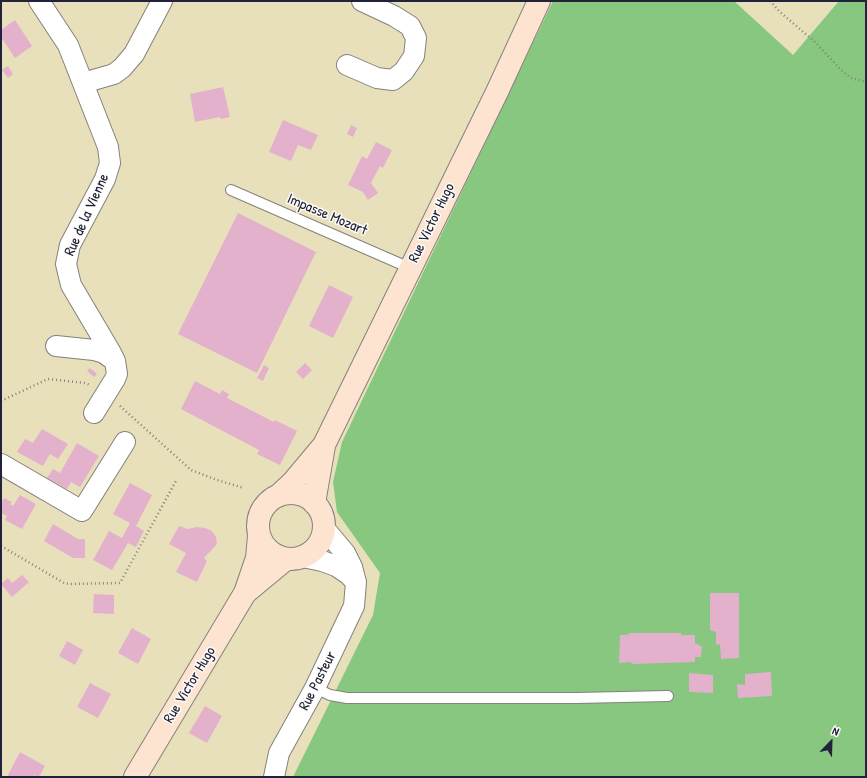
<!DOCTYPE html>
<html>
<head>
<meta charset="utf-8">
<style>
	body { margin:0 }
	#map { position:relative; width:867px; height:778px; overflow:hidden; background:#e8e0bb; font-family:"Patrick Hand",sans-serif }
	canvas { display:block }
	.frame { position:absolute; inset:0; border:2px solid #22223b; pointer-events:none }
	.north { position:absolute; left:811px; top:722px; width:40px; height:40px; -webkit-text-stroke:3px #fdfcf7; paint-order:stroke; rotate:23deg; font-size:11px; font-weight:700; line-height:16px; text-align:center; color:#22223b }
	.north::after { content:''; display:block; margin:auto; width:14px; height:18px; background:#22223b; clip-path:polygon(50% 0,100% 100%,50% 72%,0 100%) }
</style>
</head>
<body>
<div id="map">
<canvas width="867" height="778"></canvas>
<div class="frame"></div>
<div class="north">N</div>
</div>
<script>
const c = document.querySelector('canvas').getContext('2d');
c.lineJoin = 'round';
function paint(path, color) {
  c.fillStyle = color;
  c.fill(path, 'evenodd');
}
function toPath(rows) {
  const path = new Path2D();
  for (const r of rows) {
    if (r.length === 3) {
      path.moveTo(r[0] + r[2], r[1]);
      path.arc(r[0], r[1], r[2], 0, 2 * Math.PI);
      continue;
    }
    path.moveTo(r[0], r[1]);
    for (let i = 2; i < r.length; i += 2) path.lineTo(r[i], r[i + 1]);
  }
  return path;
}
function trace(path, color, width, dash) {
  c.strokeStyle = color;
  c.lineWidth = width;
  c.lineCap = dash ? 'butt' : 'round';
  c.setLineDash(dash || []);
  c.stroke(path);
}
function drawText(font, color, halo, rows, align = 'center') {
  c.font = font + ' "Patrick Hand",sans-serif';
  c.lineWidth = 3;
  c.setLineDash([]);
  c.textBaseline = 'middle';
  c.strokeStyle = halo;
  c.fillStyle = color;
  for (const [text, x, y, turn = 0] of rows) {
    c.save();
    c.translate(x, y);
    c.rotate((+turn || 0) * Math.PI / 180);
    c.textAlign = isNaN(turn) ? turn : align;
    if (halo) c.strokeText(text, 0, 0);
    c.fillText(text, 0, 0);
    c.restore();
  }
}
const green = toPath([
	[553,1,734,1,793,55,839,1,866,1,866,777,293,777,373,615,380,573,337,512,333,482,342,442]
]);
const building = toPath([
	[15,20,32,46,15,58,1,37,1,30],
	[8,66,13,74,8,78,2,70],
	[223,87,230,117,221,119,220,117,195,122,190,94],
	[283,120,318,135,311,150,298,145,291,161,269,152],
	[351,125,357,128,353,137,347,134],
	[376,142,392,150,383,168,380,166,371,183,378,193,368,200,363,192,348,185,362,156,367,159],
	[238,213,316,252,257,373,178,334],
	[329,285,353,297,333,338,309,326],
	[305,363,312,370,303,379,296,372],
	[264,365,269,368,263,381,257,378],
	[90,368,97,374,94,377,87,371],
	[195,381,220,394,222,390,229,394,227,398,274,422,275,420,297,431,280,465,257,454,259,450,181,409],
	[42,429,68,444,58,459,50,454,43,466,17,452,25,439,33,443],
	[77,443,99,456,80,487,71,482,67,489,47,478,53,469,60,473],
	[130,483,152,495,136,526,144,531,136,547,128,543,112,570,93,560,109,531,122,538,130,523,113,514],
	[20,495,36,504,22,529,5,520,7,516,1,513,1,503,4,498,12,502,10,504,13,506],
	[53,524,78,539,85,539,85,558,73,558,44,541],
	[179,526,188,529,197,527,205,528,212,531,216,537,217,544,204,558,207,561,197,582,176,572,186,553,169,544],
	[22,575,29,582,12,597,1,584,8,578,12,583],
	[710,593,739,593,739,658,721,659,720,644,716,645,716,632,710,630],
	[94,594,114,595,114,614,93,613],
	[132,628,151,639,138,664,118,653],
	[628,633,681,633,681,635,695,635,695,644,699,644,699,646,702,646,701,657,695,657,695,662,632,664,631,662,619,663,620,635,629,635],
	[67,641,83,650,75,665,59,656],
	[771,672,772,696,738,698,737,684,745,685,745,674],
	[689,673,713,675,713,693,689,692],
	[90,683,111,694,98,718,77,707],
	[205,706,222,716,207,743,189,733],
	[20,752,45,766,39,777,34,775,33,777,7,777]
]);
const path = toPath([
	[770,1,780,12,815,42,841,70,851,78,866,82],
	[1,401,48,379,85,383,90,385],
	[120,406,191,470,217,480,244,488],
	[1,546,64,583,70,584,120,583,177,479]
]);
const lane = toPath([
	[231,190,410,268],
	[315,688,330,695,347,698,576,698,668,696]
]);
const street = toPath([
	[39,1,68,45,108,147,110,163,105,179,70,245,66,264,71,285,110,351,115,361],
	[347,65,377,78,393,80,404,71,414,56,416,38,410,26,394,16,362,1],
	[83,83,114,74,122,68,134,54,162,1],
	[56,346,94,350,104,353,115,361,117,374,115,379,94,413],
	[1,464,82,511,125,442],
	[303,557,322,561,336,566,348,574,356,582],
	[274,777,279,753,315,688,354,606,356,582,352,567,345,553,324,528]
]);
const secondary = toPath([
	[291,526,33],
	[278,496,293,482,324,445,497,92,539,1],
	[314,503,324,446],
	[245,593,286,559],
	[135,777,245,593,257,558,259,536]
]);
const streetNames = [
	["Rue de la Vienne",87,215,-66],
	["Impasse Mozart",327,215,23],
	["Rue Victor Hugo",432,223,-64],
	["Rue Pasteur",318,681,-63],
	["Rue Victor Hugo",190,685,-59]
];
paint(green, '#87c77f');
paint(building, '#e3b1cb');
trace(lane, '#85817b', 12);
trace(street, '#85817b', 22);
trace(secondary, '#85817b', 24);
trace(path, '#85817b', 2.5, [1, 3]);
trace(lane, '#fff', 10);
trace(street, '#fff', 20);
trace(secondary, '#fde4d1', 22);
drawText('15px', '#22223b', '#fdfcf7', streetNames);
</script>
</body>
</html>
